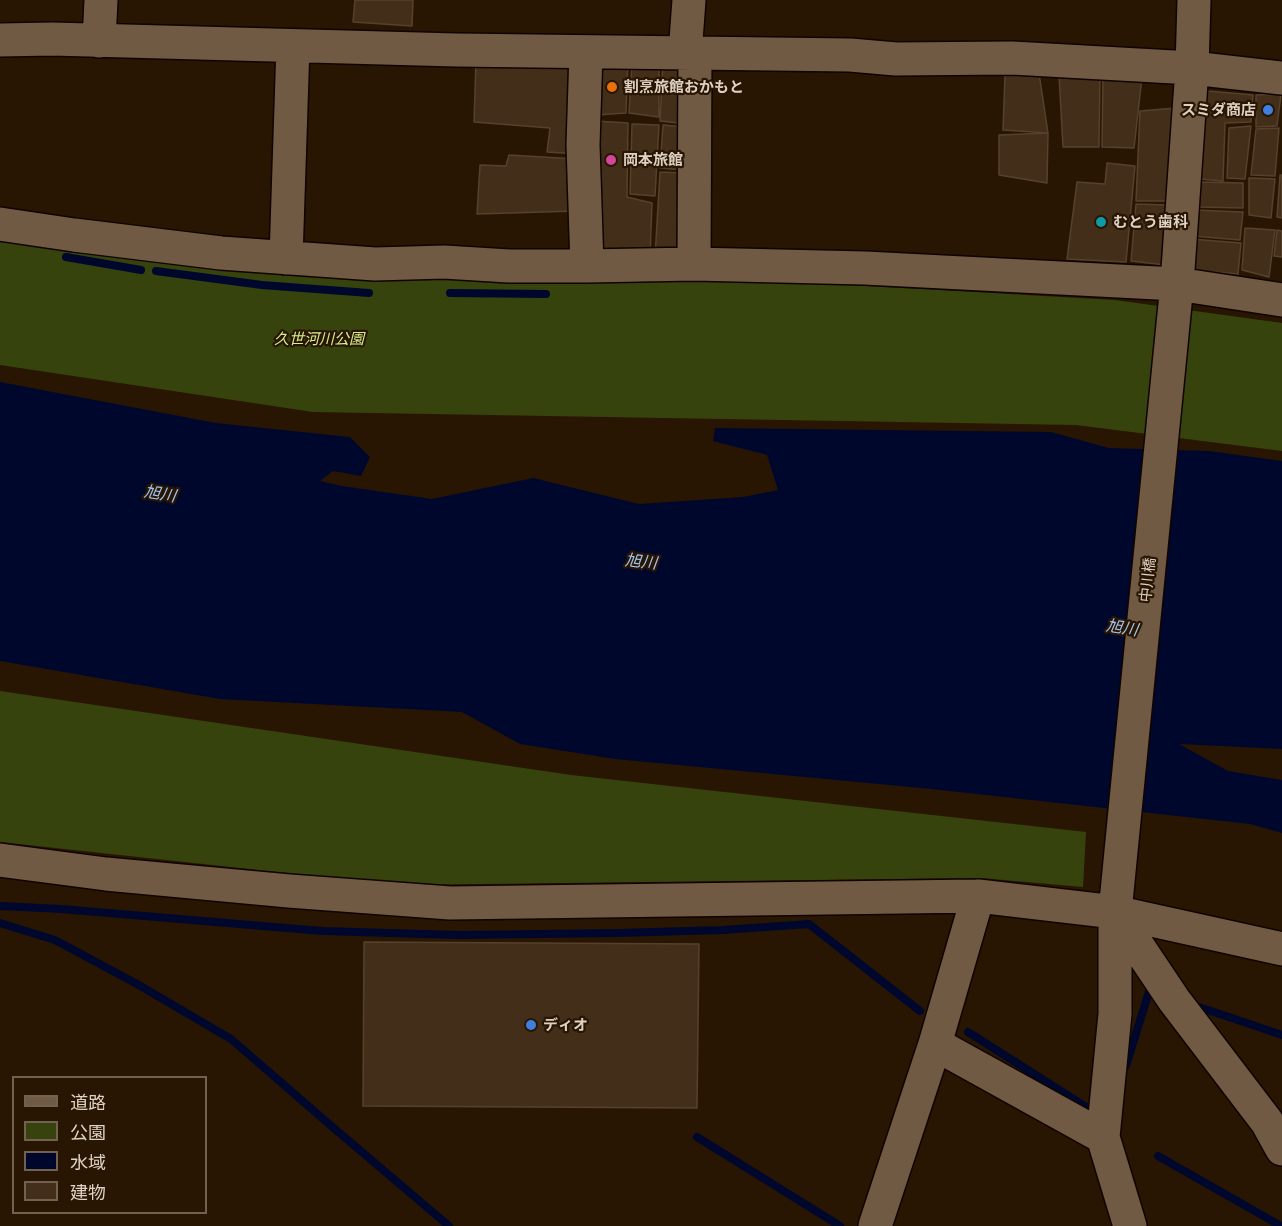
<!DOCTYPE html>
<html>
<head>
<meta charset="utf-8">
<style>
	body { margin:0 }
	#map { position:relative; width:1282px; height:1226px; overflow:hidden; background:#291602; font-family:"Playfair Display","Noto Sans JP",serif }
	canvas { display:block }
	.legend { position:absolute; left:12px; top:1076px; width:195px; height:138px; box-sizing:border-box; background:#291602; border:2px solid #726150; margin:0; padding:8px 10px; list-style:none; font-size:18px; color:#dfd2c5 }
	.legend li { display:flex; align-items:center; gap:12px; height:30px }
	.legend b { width:30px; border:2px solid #726150 }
</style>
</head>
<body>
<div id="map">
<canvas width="1282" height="1226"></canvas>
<ul class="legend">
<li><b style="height:8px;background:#705a43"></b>道路</li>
<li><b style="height:16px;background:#37430d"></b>公園</li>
<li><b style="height:16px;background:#00072d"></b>水域</li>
<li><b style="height:16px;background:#432f19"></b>建物</li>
</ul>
</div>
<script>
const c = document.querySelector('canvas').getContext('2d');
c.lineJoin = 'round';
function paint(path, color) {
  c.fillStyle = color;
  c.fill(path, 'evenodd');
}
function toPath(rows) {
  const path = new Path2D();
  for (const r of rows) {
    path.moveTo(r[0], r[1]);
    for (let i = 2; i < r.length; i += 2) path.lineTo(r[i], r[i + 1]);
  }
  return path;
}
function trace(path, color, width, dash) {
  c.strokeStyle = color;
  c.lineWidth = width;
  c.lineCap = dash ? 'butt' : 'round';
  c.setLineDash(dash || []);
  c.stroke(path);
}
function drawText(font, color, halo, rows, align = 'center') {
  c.font = font + ' "Playfair Display","Noto Sans JP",serif';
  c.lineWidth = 4.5;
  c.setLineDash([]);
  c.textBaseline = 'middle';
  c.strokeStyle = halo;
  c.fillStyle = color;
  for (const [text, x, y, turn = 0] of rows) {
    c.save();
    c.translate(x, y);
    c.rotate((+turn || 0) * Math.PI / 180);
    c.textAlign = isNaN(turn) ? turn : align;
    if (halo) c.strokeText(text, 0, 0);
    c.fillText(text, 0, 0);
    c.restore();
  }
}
const green = toPath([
	[0,231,673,275,1115,300,1282,323,1282,451,1076,425,313,412,0,365],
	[0,691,571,775,1086,832,1083,887,981,878,397,885,0,842]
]);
const water = toPath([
	[0,382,216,423,350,437,370,457,361,476,333,471,320,481,342,486,432,499,533,478,639,504,743,497,778,490,767,455,713,441,715,428,1051,432,1109,448,1209,451,1282,461,1282,749,1179,744,1228,771,1282,780,1282,833,1250,824,931,789,615,759,520,744,462,712,220,699,0,661]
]);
const stream = toPath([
	[66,257,141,270],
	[156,271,262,285,369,293],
	[450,293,546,294],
	[0,906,61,909,322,931,459,935,617,933,723,930,809,924,920,1011],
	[0,923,55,940,137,984,231,1039,329,1124,449,1226],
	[1190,1004,1282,1035],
	[968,1032,1097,1114],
	[1126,1066,1151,985],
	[697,1137,840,1226],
	[1158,1156,1281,1226]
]);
const building = toPath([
	[355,0,413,0,412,26,353,22,355,0],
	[476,60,578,63,579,154,547,152,550,128,474,122,476,60],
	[598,60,628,61,626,113,597,115,598,60],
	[659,60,659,117,629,113,632,63,659,60],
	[689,60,687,124,660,121,663,61,689,60],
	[1039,73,1048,133,1003,130,1005,75,1039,73],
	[1100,73,1099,147,1063,147,1059,75,1100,73],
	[1103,75,1142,77,1134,148,1102,147,1103,75],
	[1208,91,1253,95,1251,122,1225,123,1223,181,1199,179,1208,91],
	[1281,94,1277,126,1256,127,1256,95,1281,94],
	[1176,108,1170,201,1136,201,1140,111,1176,108],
	[596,121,628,123,627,197,652,203,650,257,594,257,596,121],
	[632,124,659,125,655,196,630,194,632,124],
	[663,125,685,127,684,170,660,168,663,125],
	[1251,126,1245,179,1227,178,1229,128,1251,126],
	[1279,128,1275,176,1251,175,1256,129,1279,128],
	[1048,133,1047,183,999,175,999,135,1048,133],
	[509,155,577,159,576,211,477,214,480,165,506,166,509,155],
	[1107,163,1135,166,1126,262,1067,259,1077,182,1105,184,1107,163],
	[660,172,685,173,685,258,655,257,660,172],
	[1280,175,1282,175,1282,218,1277,217,1280,175],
	[1249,178,1275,179,1271,218,1249,215,1249,178],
	[1200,182,1243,183,1243,208,1197,207,1200,182],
	[1136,204,1168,205,1165,265,1131,261,1136,204],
	[1194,210,1243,212,1240,240,1193,236,1194,210],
	[1245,228,1275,230,1269,277,1242,270,1245,228],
	[1277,230,1282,231,1282,257,1274,256,1277,230],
	[1191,239,1241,243,1238,274,1190,270,1191,239],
	[364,942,699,944,697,1108,363,1106,364,942]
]);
const minor = toPath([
	[0,40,52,39,456,50,850,55,896,59,1012,58,1192,68,1282,78],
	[99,41,101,0],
	[586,52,583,145,587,266],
	[685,54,689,0],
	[0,224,74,235,221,253,375,264,444,262,509,266,587,266,694,264,865,268,1177,284,1282,300],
	[286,258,293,46],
	[694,264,695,54],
	[0,860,106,874,192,882,289,891,450,903,978,896,1115,912,1282,949],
	[1115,912,1174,1000,1267,1122,1282,1149],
	[935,1044,1103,1137],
	[875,1226,935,1044,978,896],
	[1130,1226,1103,1137,1115,1014,1115,912,1177,284,1192,68,1194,0]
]);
const markers = [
	[612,87,6,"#e8710a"],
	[1268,110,6,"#3f7fe0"],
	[611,160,6,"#d1479c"],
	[1101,222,6,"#0f9aa8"],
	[531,1025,6,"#3f7fe0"]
];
const poiNames = [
	["割烹旅館おかもと",624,87],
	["スミダ商店",1256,110,"right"],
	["岡本旅館",623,160],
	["むとう歯科",1113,222],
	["ディオ",543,1025]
];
const parkNames = [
	["久世河川公園",319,339]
];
const streetNames = [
	["中川橋",1148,580,-84]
];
const waterNames = [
	["旭川",160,494,9],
	["旭川",641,562,6],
	["旭川",1122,628,9]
];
paint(green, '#37430d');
paint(water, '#00072d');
trace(stream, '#00072d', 8);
paint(building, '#432f19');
trace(building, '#57412c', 1.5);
trace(minor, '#110300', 36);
trace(minor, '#705a43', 33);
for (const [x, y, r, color] of markers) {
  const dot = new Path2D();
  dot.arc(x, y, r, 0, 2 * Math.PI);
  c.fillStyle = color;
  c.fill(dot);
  trace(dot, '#291602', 2);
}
drawText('bold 15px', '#dfd2c5', '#291602', poiNames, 'left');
drawText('italic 15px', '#d5f089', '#291602', parkNames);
drawText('15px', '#dfd2c5', '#291602', streetNames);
drawText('italic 16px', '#a0c3f4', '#291602', waterNames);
</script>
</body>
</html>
